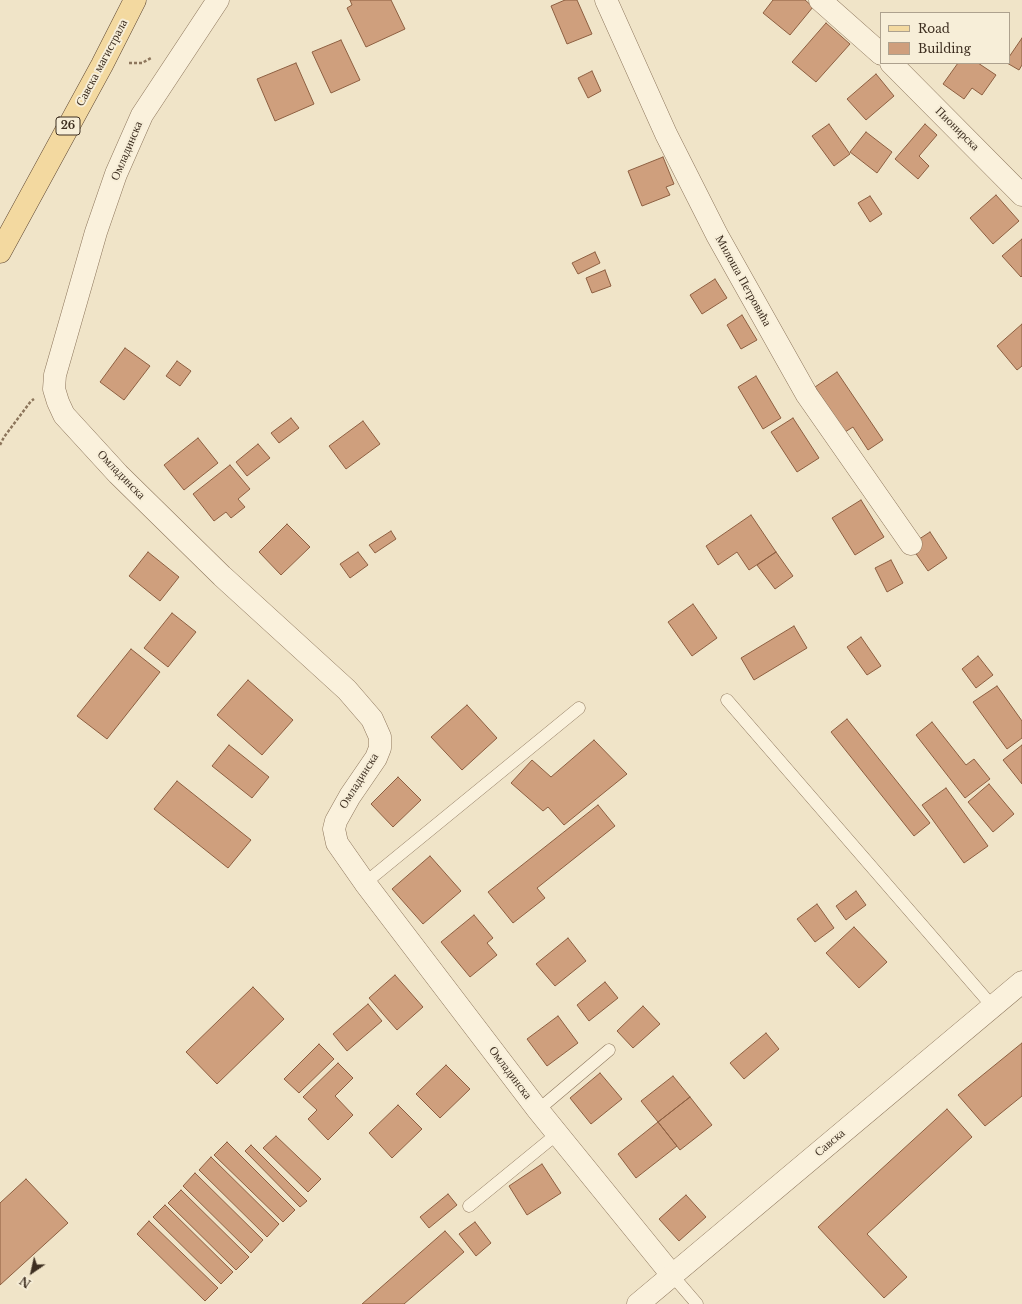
<!DOCTYPE html>
<html>
<head>
<meta charset="utf-8">
<style>
	body { margin:0 }
	#map { position:relative; width:1022px; height:1304px; overflow:hidden; background:#f0e4c8; font-family:"Libre Baskerville",serif }
	canvas { display:block }
	.legend { position:absolute; left:880px; top:12px; width:130px; height:52px; box-sizing:border-box; background:#f7eed8; border:1px solid #ada18e; margin:0; padding:5px 7px; list-style:none; font-size:12px; color:#3d2e20 }
	.legend li { display:flex; align-items:center; gap:8px; height:20px }
	.legend b { width:20px; border:1px solid #ada18e }
	.north { position:absolute; left:12px; top:1252px; width:40px; height:40px; -webkit-text-stroke:3px #f7eed8; paint-order:stroke; rotate:214deg; font-size:11px; font-weight:700; line-height:16px; text-align:center; color:#3d2e20 }
	.north::after { content:''; display:block; margin:auto; width:14px; height:18px; background:#3d2e20; clip-path:polygon(50% 0,100% 100%,50% 72%,0 100%) }
</style>
</head>
<body>
<div id="map">
<canvas width="1022" height="1304"></canvas>
<ul class="legend">
<li><b style="height:5px;background:#f3d9a0"></b>Road</li>
<li><b style="height:11px;background:#cf9f7d"></b>Building</li>
</ul>
<div class="north">N</div>
</div>
<script>
const c = document.querySelector('canvas').getContext('2d');
c.lineJoin = 'round';
function paint(path, color) {
  c.fillStyle = color;
  c.fill(path, 'evenodd');
}
function toPath(rows) {
  const path = new Path2D();
  for (const r of rows) {
    path.moveTo(r[0], r[1]);
    for (let i = 2; i < r.length; i += 2) path.lineTo(r[i], r[i + 1]);
  }
  return path;
}
function trace(path, color, width, dash) {
  c.strokeStyle = color;
  c.lineWidth = width;
  c.lineCap = dash ? 'butt' : 'round';
  c.setLineDash(dash || []);
  c.stroke(path);
}
function drawText(font, color, halo, rows, align = 'center') {
  c.font = font + ' "Libre Baskerville",serif';
  c.lineWidth = 4;
  c.setLineDash([]);
  c.textBaseline = 'middle';
  c.strokeStyle = halo;
  c.fillStyle = color;
  for (const [text, x, y, turn = 0] of rows) {
    c.save();
    c.translate(x, y);
    c.rotate((+turn || 0) * Math.PI / 180);
    c.textAlign = isNaN(turn) ? turn : align;
    if (halo) c.strokeText(text, 0, 0);
    c.fillText(text, 0, 0);
    c.restore();
  }
}
const building = toPath([
	[350,0,391,0,405,29,366,47,347,8,352,5,350,0],
	[565,0,577,0,592,34,567,44,551,6,565,0],
	[773,0,805,0,813,7,790,35,763,13,773,0],
	[826,23,850,44,816,82,792,62,826,23],
	[1022,38,1022,65,1019,70,1007,63,1009,63,1009,57,1022,38],
	[341,40,360,80,331,93,312,52,341,40],
	[296,63,314,104,275,121,257,79,296,63],
	[958,63,978,63,996,75,982,95,972,88,964,99,943,84,958,63],
	[592,71,601,91,588,98,578,78,592,71],
	[876,74,894,96,866,120,847,99,876,74],
	[829,124,850,154,834,166,812,136,829,124],
	[925,124,937,135,919,156,929,166,918,179,895,159,925,124],
	[866,132,892,152,877,173,850,152,866,132],
	[663,157,674,184,666,187,670,195,642,206,628,171,663,157],
	[996,195,1019,221,993,244,970,218,996,195],
	[870,196,882,214,870,222,858,203,870,196],
	[1022,239,1022,276,1021,277,1002,256,1022,239],
	[595,252,600,263,578,274,572,263,595,252],
	[605,270,611,286,592,293,586,278,605,270],
	[715,279,727,298,702,314,690,295,715,279],
	[742,315,757,340,741,349,727,325,742,315],
	[1022,324,1022,366,1017,370,997,346,1022,324],
	[125,348,150,366,124,400,100,382,125,348],
	[177,361,191,371,180,386,166,376,177,361],
	[837,372,883,440,868,450,853,427,845,432,815,387,837,372],
	[756,376,781,418,763,429,738,387,756,376],
	[291,418,299,428,279,443,271,433,291,418],
	[793,418,819,458,797,472,771,432,793,418],
	[363,421,380,444,346,469,329,446,363,421],
	[198,438,218,463,184,490,164,465,198,438],
	[258,444,270,458,247,476,236,462,258,444],
	[230,465,250,489,238,499,245,507,231,518,226,512,214,521,193,494,230,465],
	[861,500,884,537,855,555,832,518,861,500],
	[751,515,776,552,749,570,737,552,718,565,706,546,751,515],
	[287,524,310,547,281,575,259,552,287,524],
	[391,531,396,539,375,553,369,545,391,531],
	[930,532,947,558,928,571,910,545,930,532],
	[148,552,179,577,160,601,129,576,148,552],
	[358,552,368,565,350,578,340,564,358,552],
	[776,552,793,576,775,589,757,565,776,552],
	[891,560,903,583,887,592,875,568,891,560],
	[693,604,717,638,692,656,668,622,693,604],
	[172,613,196,632,168,667,144,648,172,613],
	[794,626,807,648,754,680,741,658,794,626],
	[861,637,881,666,867,675,847,647,861,637],
	[131,649,160,672,107,739,77,716,131,649],
	[978,656,993,675,976,688,962,669,978,656],
	[248,680,293,720,262,755,217,715,248,680],
	[997,686,1022,721,1022,738,1007,749,973,702,997,686],
	[467,705,497,738,462,770,431,737,467,705],
	[847,719,930,823,914,836,831,732,847,719],
	[932,722,966,765,974,759,990,779,965,798,916,735,932,722],
	[594,740,627,774,564,825,548,807,543,811,511,783,532,760,551,777,594,740],
	[229,745,269,777,252,798,212,766,229,745],
	[1022,745,1022,784,1003,760,1022,745],
	[398,777,421,800,393,827,371,804,398,777],
	[177,781,251,840,228,868,154,809,177,781],
	[989,784,1014,814,993,832,968,802,989,784],
	[946,788,988,846,964,863,922,805,946,788],
	[598,805,615,826,537,888,545,898,513,923,488,892,598,805],
	[430,856,461,891,423,924,392,889,430,856],
	[856,891,866,905,846,920,836,906,856,891],
	[817,904,834,928,815,942,797,919,817,904],
	[474,915,493,938,487,943,497,955,470,977,441,942,474,915],
	[854,927,887,962,859,988,826,953,854,927],
	[568,938,586,961,555,986,536,964,568,938],
	[395,975,423,1007,397,1030,369,998,395,975],
	[605,982,618,998,589,1021,577,1005,605,982],
	[253,987,284,1019,217,1084,186,1052,253,987],
	[368,1004,382,1021,347,1051,333,1034,368,1004],
	[643,1006,660,1024,633,1048,617,1031,643,1006],
	[558,1016,578,1043,547,1066,527,1039,558,1016],
	[766,1033,779,1049,744,1079,730,1063,766,1033],
	[1022,1043,1022,1096,985,1126,958,1095,1022,1043],
	[319,1044,334,1059,299,1093,284,1079,319,1044],
	[338,1063,353,1078,335,1096,353,1115,328,1140,308,1119,317,1110,303,1097,338,1063],
	[446,1065,470,1089,440,1118,416,1094,446,1065],
	[600,1073,622,1099,591,1124,570,1098,600,1073],
	[673,1076,690,1097,658,1122,641,1101,673,1076],
	[690,1097,712,1125,680,1150,658,1122,690,1097],
	[398,1105,422,1129,392,1158,369,1133,398,1105],
	[947,1109,972,1137,867,1234,907,1277,884,1298,818,1227,947,1109],
	[658,1122,677,1146,636,1178,618,1154,658,1122],
	[276,1136,321,1179,308,1192,263,1148,276,1136],
	[227,1142,295,1210,283,1222,214,1155,227,1142],
	[251,1145,307,1201,300,1207,245,1151,251,1145],
	[211,1157,279,1224,267,1237,199,1170,211,1157],
	[542,1164,561,1193,527,1215,509,1186,542,1164],
	[195,1173,263,1240,251,1253,183,1186,195,1173],
	[26,1179,68,1223,0,1285,0,1203,26,1179],
	[181,1190,249,1257,236,1270,168,1203,181,1190],
	[448,1194,457,1205,429,1228,420,1217,448,1194],
	[686,1195,706,1217,679,1241,659,1219,686,1195],
	[165,1205,233,1272,221,1284,153,1217,165,1205],
	[149,1221,218,1288,205,1301,137,1234,149,1221],
	[475,1222,491,1243,476,1256,459,1234,475,1222],
	[445,1231,464,1252,404,1304,362,1304,445,1231]
]);
const path = toPath([
	[129,63,142,63,151,58],
	[0,445,4,437,31,401,34,399]
]);
const service = toPath([
	[727,700,993,1007],
	[365,883,579,708],
	[538,1110,609,1050],
	[469,1206,557,1134],
	[672,1275,697,1304]
]);
const minor = toPath([
	[218,0,142,115,116,174,96,232,55,375,54,389,58,402,64,415,118,474,222,576,347,690,372,719,380,737,380,748,376,758,350,796,336,821,334,829,337,843,365,883,538,1110,672,1275],
	[606,0,666,134,717,235,807,395,911,544],
	[820,0,881,54],
	[891,63,1022,195]
]);
const tertiary = toPath([
	[638,1304,1022,982]
]);
const primary = toPath([
	[0,252,102,65,135,0]
]);
const shields = [
	[68,126,24]
];
const shieldNames = [
	["26",68,126]
];
const streetNames = [
	["Савска магистрала",102,63,-62],
	["Пионирска",957,129,45],
	["Омладинска",127,151,-67],
	["Милоша Петровића",743,281,61],
	["Омладинска",121,475,46],
	["Омладинска",359,781,-58],
	["Омладинска",510,1073,53],
	["Савска",830,1143,-40]
];
paint(building, '#cf9f7d');
trace(building, '#8d5f41', 1);
trace(service, '#8d765c', 13);
trace(minor, '#8d765c', 23);
trace(tertiary, '#8d765c', 23);
trace(primary, '#5b4430', 23);
trace(path, '#8d765c', 2.5, [3, 2]);
trace(service, '#faf1dc', 12);
trace(minor, '#faf1dc', 22);
trace(tertiary, '#faf1dc', 22);
trace(primary, '#f3d9a0', 22);
for (const [x, y, w] of shields) {
  const box = new Path2D();
  box.roundRect(x - w / 2, y - 9, w, 18, 3);
  c.fillStyle = '#f7eed8';
  c.fill(box);
  trace(box, '#3d2e20', 1);
}
drawText('bold 11px', '#3d2e20', null, shieldNames);
drawText('12px', '#3d2e20', '#f7eed8', streetNames);
</script>
</body>
</html>
